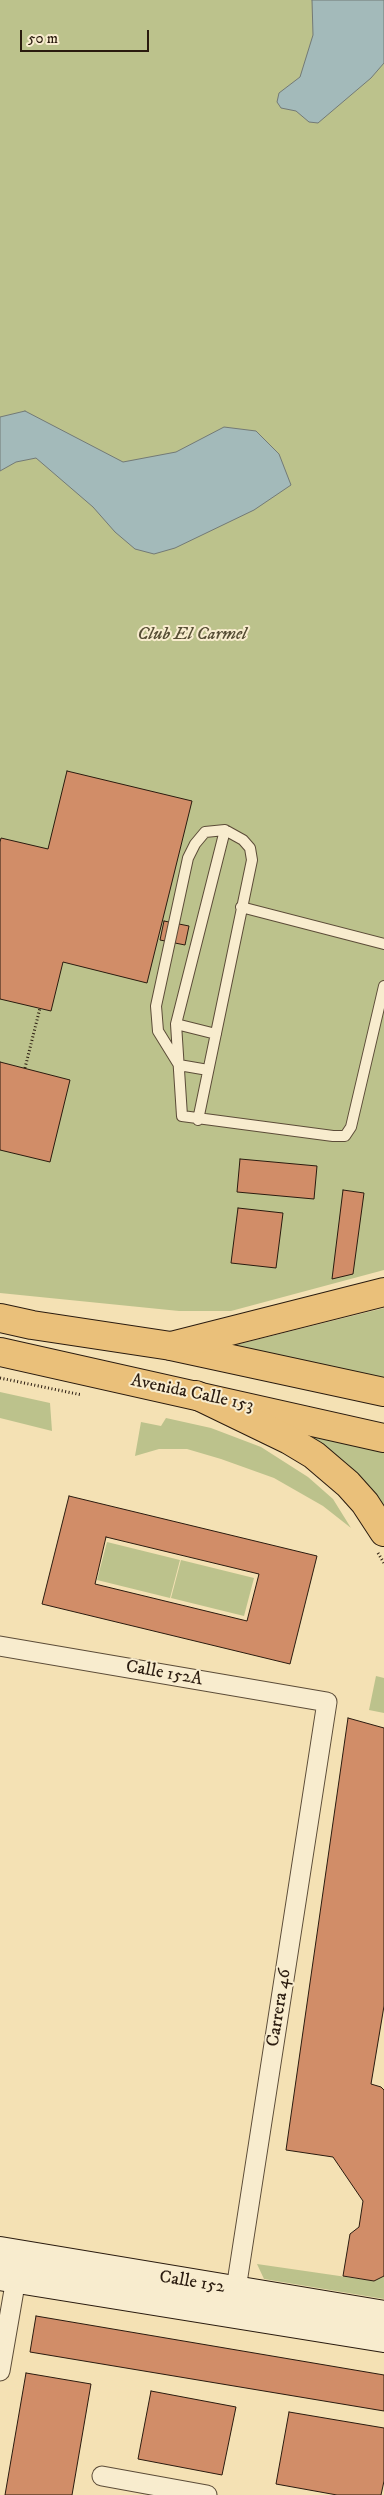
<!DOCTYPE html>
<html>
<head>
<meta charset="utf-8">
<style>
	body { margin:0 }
	#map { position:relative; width:384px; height:2495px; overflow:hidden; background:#f4e1b4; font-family:"IM FELL DW Pica",serif }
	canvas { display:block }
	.scale { position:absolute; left:20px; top:30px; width:129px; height:22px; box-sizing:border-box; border:2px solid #2a1b0f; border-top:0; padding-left:6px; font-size:15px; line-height:18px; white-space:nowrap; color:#2a1b0f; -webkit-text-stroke:4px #f8ecce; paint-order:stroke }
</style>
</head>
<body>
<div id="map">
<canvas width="384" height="2495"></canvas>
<div class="scale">50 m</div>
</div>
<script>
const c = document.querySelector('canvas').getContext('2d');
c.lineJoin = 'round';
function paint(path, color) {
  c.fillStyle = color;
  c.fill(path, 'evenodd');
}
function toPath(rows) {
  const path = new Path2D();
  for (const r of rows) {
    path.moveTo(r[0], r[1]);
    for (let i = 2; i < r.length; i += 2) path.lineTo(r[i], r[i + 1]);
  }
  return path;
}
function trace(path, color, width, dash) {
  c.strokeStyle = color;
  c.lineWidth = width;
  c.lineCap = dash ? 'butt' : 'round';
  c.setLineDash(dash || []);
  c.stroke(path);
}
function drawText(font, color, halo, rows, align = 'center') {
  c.font = font + ' "IM FELL DW Pica",serif';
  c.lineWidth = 4;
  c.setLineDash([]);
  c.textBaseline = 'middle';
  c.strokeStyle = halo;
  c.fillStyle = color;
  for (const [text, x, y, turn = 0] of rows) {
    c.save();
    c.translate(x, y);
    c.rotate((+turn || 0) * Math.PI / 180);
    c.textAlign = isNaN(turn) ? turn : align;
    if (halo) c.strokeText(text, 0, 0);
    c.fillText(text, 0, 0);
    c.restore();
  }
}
const green = toPath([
	[0,0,384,0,384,1270,231,1311,179,1311,0,1293],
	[384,1308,384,1381,223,1348],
	[0,1392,50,1403,52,1431,0,1418],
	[166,1418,211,1428,261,1447,308,1477,333,1499,351,1528,323,1506,274,1478,221,1459,187,1449,159,1449,135,1456,141,1422,161,1426],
	[288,1425,384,1448,384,1514],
	[107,1542,180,1560,170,1598,97,1580],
	[181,1560,254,1578,244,1616,171,1598],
	[376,1676,384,1678,384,1713,369,1710],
	[257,2264,374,2281,384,2276,384,2299,264,2279]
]);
const water = toPath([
	[312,0,384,0,384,63,371,78,318,123,309,122,296,111,281,108,277,102,279,93,300,77,313,35,312,0],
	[25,411,123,462,176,452,224,427,256,431,279,454,291,485,254,510,175,548,154,554,135,549,115,532,93,507,36,458,16,462,0,471,0,417,25,411]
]);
const building = toPath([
	[67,771,192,801,147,983,63,962,51,1011,0,999,0,842,1,838,48,849,67,771],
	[164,921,189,926,185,945,160,940,164,921],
	[0,1062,70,1080,50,1162,0,1150,0,1062],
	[240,1159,317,1166,314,1199,237,1192,240,1159],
	[343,1190,364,1193,353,1274,332,1279,343,1190],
	[238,1208,283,1213,276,1268,231,1263,238,1208],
	[69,1496,317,1556,290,1664,42,1604,69,1496],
	[106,1537,259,1574,247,1621,95,1584,106,1537],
	[348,1718,384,1728,384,2006,371,2084,381,2087,384,2090,384,2276,374,2281,343,2276,350,2234,359,2227,363,2201,333,2157,286,2150,348,1718],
	[36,2316,384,2375,384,2411,30,2352,36,2316],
	[26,2373,91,2384,72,2495,5,2495,26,2373],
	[151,2391,236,2407,222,2475,138,2459,151,2391],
	[289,2412,384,2428,384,2481,381,2495,337,2495,276,2484,289,2412]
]);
const path = toPath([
	[25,1068,40,1008],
	[0,1378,82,1395],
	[378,1553,384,1563]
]);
const lane = toPath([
	[225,830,176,1024,182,1116,333,1136,345,1136,351,1127,384,986],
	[241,907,384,944],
	[176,1024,216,1034],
	[198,1120,252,860,250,848,243,840,225,830,205,832,195,844,188,858,156,1006,158,1031,179,1065,208,1070]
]);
const street = toPath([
	[0,1646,327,1702,234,2302],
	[0,2371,18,2267],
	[102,2476,207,2495]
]);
const secondary = toPath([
	[0,2251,384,2315],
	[0,2276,384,2338]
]);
const primary = toPath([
	[0,1318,32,1325,171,1346,384,1392],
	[0,1352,384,1438]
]);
const highway = toPath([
	[171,1346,384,1292],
	[196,1395,289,1440,314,1455,348,1484,365,1503,384,1532]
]);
const parkNames = [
	["Club El Carmel",192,635]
];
const streetNames = [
	["Avenida Calle 153",192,1394,12],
	["Calle 152A",164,1674,10],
	["Carrera 46",280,2008,-81],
	["Calle 152",192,2283,9]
];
paint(green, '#bcc28c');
paint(water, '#a3baba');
trace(water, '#737a76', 1);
paint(building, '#d18d68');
trace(building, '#2a1b0f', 1);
trace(lane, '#5c4c38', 12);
trace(street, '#5c4c38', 21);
trace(secondary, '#2a1b0f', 30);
trace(primary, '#2a1b0f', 30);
trace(highway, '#2a1b0f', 30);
trace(path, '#2a1b0f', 3, [1, 2.5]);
trace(lane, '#f8ecce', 10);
trace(street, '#f8ecce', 19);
trace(secondary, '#f8ecce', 28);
trace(primary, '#eac07a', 28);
trace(highway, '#eac07a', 28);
drawText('italic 18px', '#564d34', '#f8ecce', parkNames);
drawText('18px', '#2a1b0f', '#f8ecce', streetNames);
</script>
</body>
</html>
